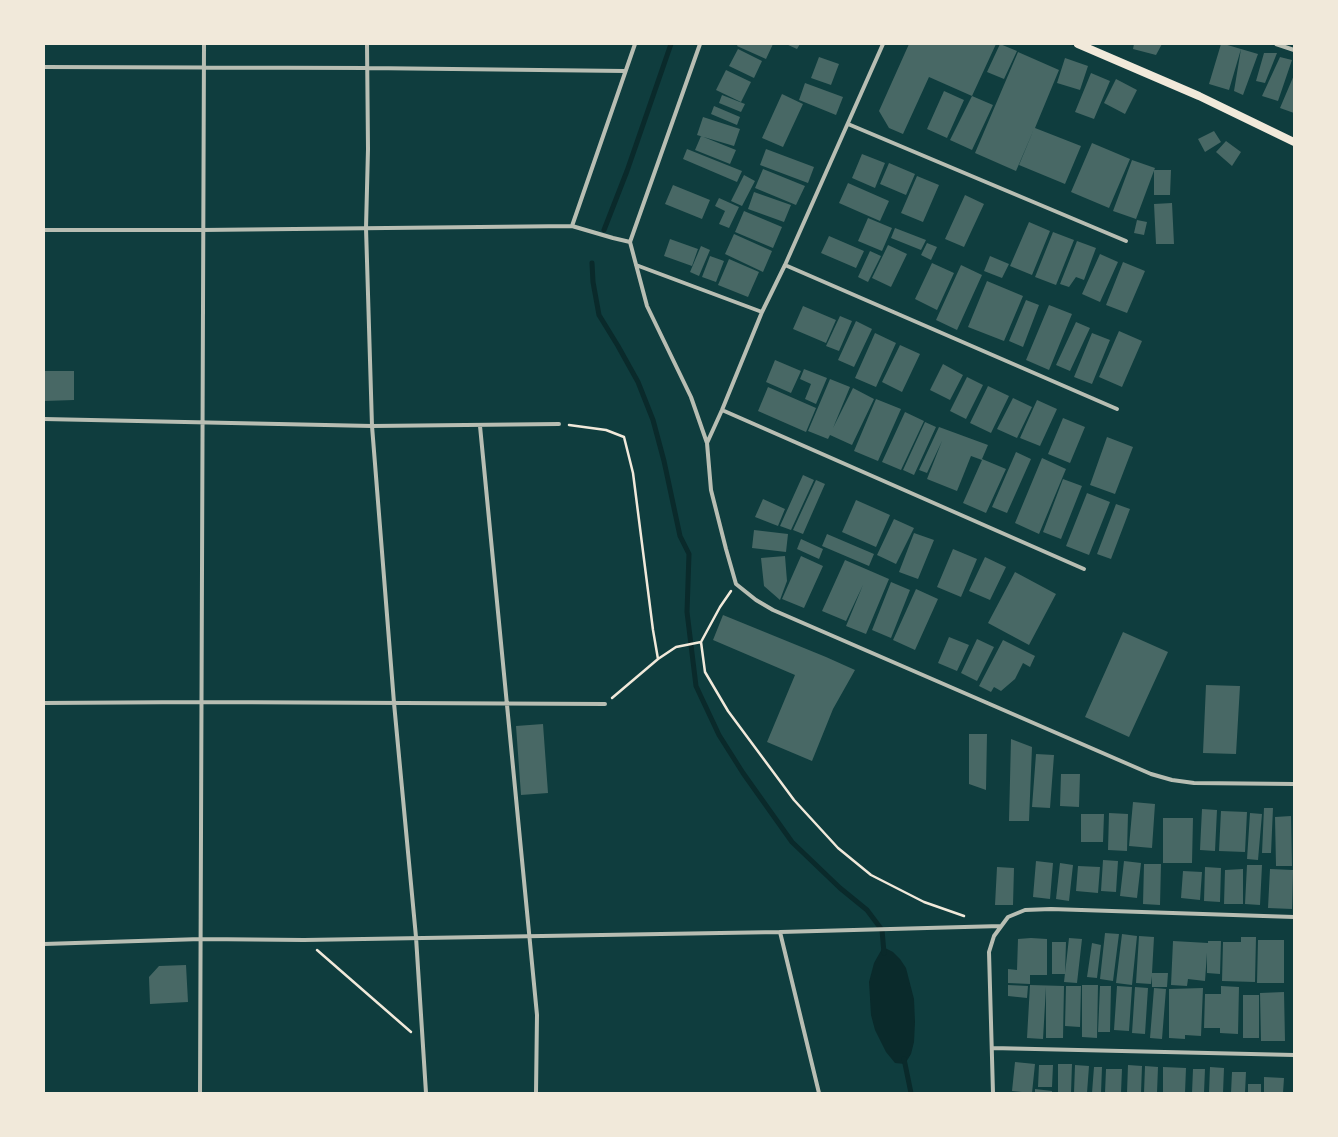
<!DOCTYPE html>
<html>
<head>
<meta charset="utf-8">
<style>
	body { margin:0 }
	#map { position:relative; width:1338px; height:1137px; overflow:hidden; background:#0f3d3e; font-family:"PT Sans",sans-serif }
	canvas { display:block }
	.frame { position:absolute; inset:0; border:45px solid #f1e9da; pointer-events:none }
</style>
</head>
<body>
<div id="map">
<canvas width="1338" height="1137"></canvas>
<div class="frame"></div>
</div>
<script>
const c = document.querySelector('canvas').getContext('2d');
c.lineJoin = 'round';
function paint(path, color) {
  c.fillStyle = color;
  c.fill(path, 'evenodd');
}
function toPath(rows) {
  const path = new Path2D();
  for (const r of rows) {
    path.moveTo(r[0], r[1]);
    for (let i = 2; i < r.length; i += 2) path.lineTo(r[i], r[i + 1]);
  }
  return path;
}
function trace(path, color, width, dash) {
  c.strokeStyle = color;
  c.lineWidth = width;
  c.lineCap = dash ? 'butt' : 'round';
  c.setLineDash(dash || []);
  c.stroke(path);
}
const water = toPath([
	[883,947,893,952,900,959,906,968,914,999,915,1022,914,1042,911,1054,905,1064,895,1063,886,1052,875,1030,871,1015,869,982,874,963]
]);
const stream = toPath([
	[604,230,627,171,671,44],
	[592,263,593,282,599,315,618,346,638,382,653,420,664,461,680,536,689,554,687,612,696,686,719,735,743,773,792,842,840,888,867,910,882,930,884,953],
	[904,1059,911,1093]
]);
const building = toPath([
	[738,44,773,44,766,59,737,46],
	[786,44,800,44,797,49],
	[909,44,996,44,972,96,929,77,903,134,889,128,879,111],
	[1000,44,1017,51,1004,79,987,72],
	[1134,44,1162,44,1156,55,1133,49],
	[1221,44,1224,44,1258,54,1243,95,1234,91,1241,49,1229,90,1209,84],
	[738,49,762,61,754,78,729,66],
	[1018,52,1059,70,1035,128,1081,146,1065,184,1019,165,1034,129,1016,171,975,153],
	[1264,53,1277,53,1265,83,1256,81],
	[819,57,839,64,831,85,811,78],
	[1280,57,1292,60,1278,101,1262,96],
	[1065,58,1088,66,1080,90,1057,83],
	[726,70,751,82,741,102,716,90],
	[1091,73,1110,81,1094,119,1075,112],
	[1294,75,1294,113,1280,108],
	[1116,79,1137,90,1125,114,1104,103],
	[805,83,843,97,836,115,799,100],
	[944,91,964,100,947,138,927,129],
	[782,94,803,104,783,147,762,138],
	[722,95,745,104,741,112,719,103],
	[972,96,993,105,972,150,950,140],
	[714,106,740,117,737,125,711,114],
	[703,117,740,129,734,146,697,135],
	[1214,131,1221,142,1205,152,1198,139],
	[701,136,736,150,730,164,695,150],
	[1226,141,1241,152,1232,166,1216,152],
	[1092,143,1130,159,1109,208,1071,192],
	[687,149,742,171,737,182,683,159],
	[766,149,814,167,808,183,760,165],
	[862,154,885,163,875,188,852,178],
	[1132,160,1155,168,1136,219,1113,211],
	[889,163,915,174,906,195,880,184],
	[763,169,805,186,796,205,755,188],
	[1154,170,1171,170,1170,195,1154,195],
	[744,175,755,181,742,206,731,201],
	[917,176,939,185,923,222,901,213],
	[848,183,889,201,880,221,839,203],
	[673,185,710,200,702,219,665,204],
	[754,192,791,205,784,222,748,209],
	[965,195,984,204,964,247,945,239],
	[719,198,739,207,729,228,719,224,725,211,715,206],
	[1172,203,1174,244,1156,244,1154,204],
	[744,211,782,227,773,248,735,232],
	[868,218,892,228,882,251,858,241],
	[1137,220,1147,222,1144,235,1134,233],
	[1029,222,1050,231,1032,275,1010,266],
	[895,228,926,240,921,250,891,238],
	[1053,232,1074,240,1056,285,1035,277],
	[734,234,772,251,763,272,725,254],
	[829,236,864,251,856,268,821,253],
	[670,239,698,249,692,266,664,256],
	[1077,241,1096,248,1084,280,1076,277,1069,287,1060,284],
	[927,243,937,247,931,260,921,255],
	[888,245,907,254,891,287,872,278],
	[701,246,710,250,699,276,690,272],
	[870,251,881,256,868,282,858,277],
	[1100,254,1118,262,1100,302,1082,294],
	[710,256,724,261,716,282,702,277],
	[990,256,1009,264,1002,278,984,271],
	[729,259,759,272,748,297,718,285],
	[1123,262,1145,271,1127,313,1106,305],
	[932,263,954,273,937,310,915,299],
	[961,265,982,275,957,330,936,320],
	[987,281,1023,296,1004,341,968,327],
	[1026,300,1039,305,1023,347,1009,341],
	[1049,305,1072,314,1049,370,1026,360],
	[803,306,836,320,826,343,793,329],
	[840,316,852,321,839,351,826,346],
	[856,321,872,329,854,367,838,360],
	[1076,322,1090,328,1070,371,1056,365],
	[1119,331,1142,341,1122,387,1099,377],
	[875,333,896,343,876,387,855,378],
	[1092,333,1110,340,1092,384,1074,377],
	[900,345,920,354,902,392,882,382],
	[775,360,801,371,791,393,766,382],
	[943,364,963,375,950,400,930,390],
	[804,369,827,378,816,404,805,399,811,384,800,379],
	[44,371,74,371,74,400,44,401],
	[967,377,983,385,966,419,950,411],
	[830,379,850,387,833,428,853,388,874,399,852,445,830,435,828,439,808,431],
	[988,386,1009,396,991,433,970,423],
	[768,387,816,408,806,432,758,411],
	[1013,398,1032,407,1017,438,997,429],
	[876,399,901,409,878,461,854,451],
	[1037,400,1057,409,1040,446,1020,438],
	[905,412,924,421,901,470,882,462],
	[1063,418,1085,427,1070,463,1048,454],
	[925,422,936,427,914,475,903,470],
	[939,427,988,445,982,459,1006,469,986,513,963,503,982,460,971,456,957,491,927,479,942,441,927,473,919,470],
	[1107,437,1133,447,1115,494,1090,485],
	[1016,452,1031,459,1007,513,992,507],
	[1042,458,1066,469,1039,534,1015,523],
	[803,475,814,480,791,530,780,526],
	[1063,479,1082,486,1061,539,1043,532],
	[816,480,825,484,803,534,793,530],
	[1087,493,1110,502,1089,555,1066,546],
	[763,499,785,509,778,526,755,517],
	[856,500,890,515,876,547,842,532],
	[1116,504,1130,509,1111,559,1097,554],
	[894,519,914,528,896,564,877,555],
	[754,530,788,534,786,552,752,548],
	[914,533,934,540,918,579,899,572],
	[827,534,874,554,869,566,822,546],
	[801,539,823,549,819,559,797,549],
	[953,549,977,559,961,597,937,587],
	[785,556,787,581,780,600,764,586,761,558],
	[801,556,823,566,804,608,782,599],
	[985,557,1006,567,990,600,969,591],
	[845,560,889,579,866,634,846,626,863,585,846,621,822,611],
	[1015,572,1056,594,1029,645,988,623],
	[891,582,910,590,891,638,872,630],
	[916,589,938,599,915,650,893,640],
	[723,615,826,657,855,670,833,709,812,761,767,742,795,675,713,640],
	[1123,632,1168,652,1129,737,1085,717],
	[949,637,969,645,957,671,938,663],
	[977,639,994,647,977,681,961,673],
	[1003,640,1035,656,1030,667,1023,663,1015,679,1001,691,994,687,991,692,979,686],
	[1206,685,1240,686,1236,754,1203,753],
	[543,724,548,793,521,795,516,726],
	[969,734,987,734,986,790,969,784],
	[1011,739,1032,747,1029,821,1009,821],
	[1036,754,1054,755,1050,808,1032,807],
	[1061,774,1080,774,1079,807,1060,806],
	[1133,802,1155,804,1152,848,1129,846],
	[1264,808,1273,808,1271,853,1262,853],
	[1202,809,1217,810,1215,851,1200,850],
	[1221,811,1247,812,1245,852,1219,851],
	[1109,813,1128,814,1127,851,1108,850],
	[1250,813,1262,814,1258,860,1247,859],
	[1081,814,1104,814,1103,842,1081,842],
	[1291,816,1292,866,1276,866,1275,817],
	[1163,818,1193,818,1192,863,1163,863],
	[1103,860,1118,861,1116,892,1101,891],
	[1036,861,1053,863,1050,899,1033,897],
	[1124,861,1141,863,1137,898,1120,896],
	[1060,863,1073,865,1069,901,1056,899],
	[1144,864,1161,864,1160,905,1143,904],
	[1247,865,1262,865,1260,905,1245,904],
	[1078,866,1100,867,1098,893,1076,891],
	[997,867,1014,868,1013,905,995,905],
	[1205,867,1221,868,1220,902,1204,901],
	[1243,869,1243,904,1224,904,1225,870],
	[1270,869,1293,870,1292,909,1268,908],
	[1183,871,1202,872,1200,900,1181,898],
	[1105,933,1119,934,1113,981,1100,979],
	[1122,934,1137,936,1132,985,1116,983],
	[1139,936,1154,937,1152,973,1168,973,1167,987,1152,987,1152,976,1151,984,1136,983],
	[1241,937,1256,937,1255,982,1222,981,1223,942,1241,942],
	[1031,938,1047,939,1047,975,1030,975,1030,984,1008,983,1008,969,1017,970,1018,939],
	[1069,938,1082,939,1077,983,1064,982],
	[1258,940,1284,940,1284,983,1257,983],
	[1173,941,1208,943,1208,941,1221,941,1220,974,1207,973,1207,953,1205,981,1188,979,1187,986,1171,985],
	[1052,942,1066,942,1065,974,1052,974],
	[1092,943,1101,945,1097,978,1087,977],
	[186,965,188,1002,150,1004,149,977,159,966],
	[1008,985,1028,986,1027,998,1008,996],
	[1030,985,1064,986,1063,1038,1046,1038,1046,987,1043,1039,1027,1038],
	[1082,985,1098,985,1097,1038,1082,1037],
	[1066,986,1081,986,1080,1027,1065,1026],
	[1100,986,1111,986,1110,1032,1098,1032],
	[1117,986,1132,987,1129,1031,1114,1030],
	[1221,986,1239,987,1238,1034,1220,1033,1220,1028,1204,1028,1205,994,1221,994],
	[1135,987,1148,988,1145,1034,1132,1033],
	[1154,988,1166,989,1162,1039,1150,1038],
	[1203,988,1201,1036,1185,1035,1185,1039,1169,1038,1169,989],
	[1284,992,1285,1041,1261,1041,1260,993],
	[1243,995,1259,995,1259,1038,1243,1038],
	[1015,1062,1035,1064,1032,1093,1012,1091],
	[1058,1064,1072,1064,1071,1093,1058,1093],
	[1039,1065,1053,1065,1052,1087,1038,1087],
	[1075,1065,1089,1066,1087,1093,1074,1093],
	[1128,1065,1142,1066,1141,1093,1127,1093],
	[1145,1066,1158,1067,1157,1093,1144,1093],
	[1094,1067,1102,1067,1101,1093,1092,1093],
	[1163,1067,1186,1068,1185,1093,1163,1093],
	[1210,1067,1224,1068,1223,1093,1209,1093],
	[1106,1069,1122,1069,1121,1093,1105,1093],
	[1193,1069,1205,1069,1204,1093,1192,1093],
	[1232,1072,1246,1072,1245,1093,1231,1093],
	[1264,1077,1284,1078,1283,1093,1264,1093],
	[1248,1084,1261,1084,1261,1093,1248,1093],
	[1035,1089,1052,1091,1052,1093,1035,1093]
]);
const path = toPath([
	[569,425,606,430,624,437,633,473,653,630,658,659],
	[731,591,720,607,701,642,705,672,728,711,794,800,838,848,871,875,924,902,964,916],
	[612,698,658,659,676,647,701,642],
	[317,950,411,1032]
]);
const minor = toPath([
	[367,44,368,149,366,228,372,426,394,703,416,937,426,1093],
	[1276,44,1294,50],
	[44,67,367,68,625,71],
	[848,124,1126,241],
	[572,226,635,44],
	[44,230,202,230,572,226,613,238,630,242],
	[630,242,647,306,691,397,707,443,711,490,726,549,736,584,756,600,773,610,1151,774,1172,780,1194,783,1294,784],
	[630,242,700,44],
	[636,265,762,312],
	[785,265,1117,409],
	[722,410,1084,569],
	[44,419,372,426,559,424],
	[480,426,537,1015,536,1093],
	[707,443,722,410,762,312,785,265,883,44],
	[44,703,202,702,605,704],
	[780,932,819,1093],
	[44,944,201,939,304,940,780,932,1001,926],
	[992,1048,1294,1055],
	[200,1093,204,44],
	[993,1093,989,952,994,936,1008,917,1025,910,1051,909,1294,917]
]);
const secondary = toPath([
	[1078,44,1199,96,1294,142]
]);
paint(water, '#0a2a2b');
trace(stream, '#0a2a2b', 5);
paint(building, '#486865');
trace(path, '#f1e9da', 2.5);
trace(minor, '#b8beb3', 4);
trace(secondary, '#f1e9da', 8);
</script>
</body>
</html>
